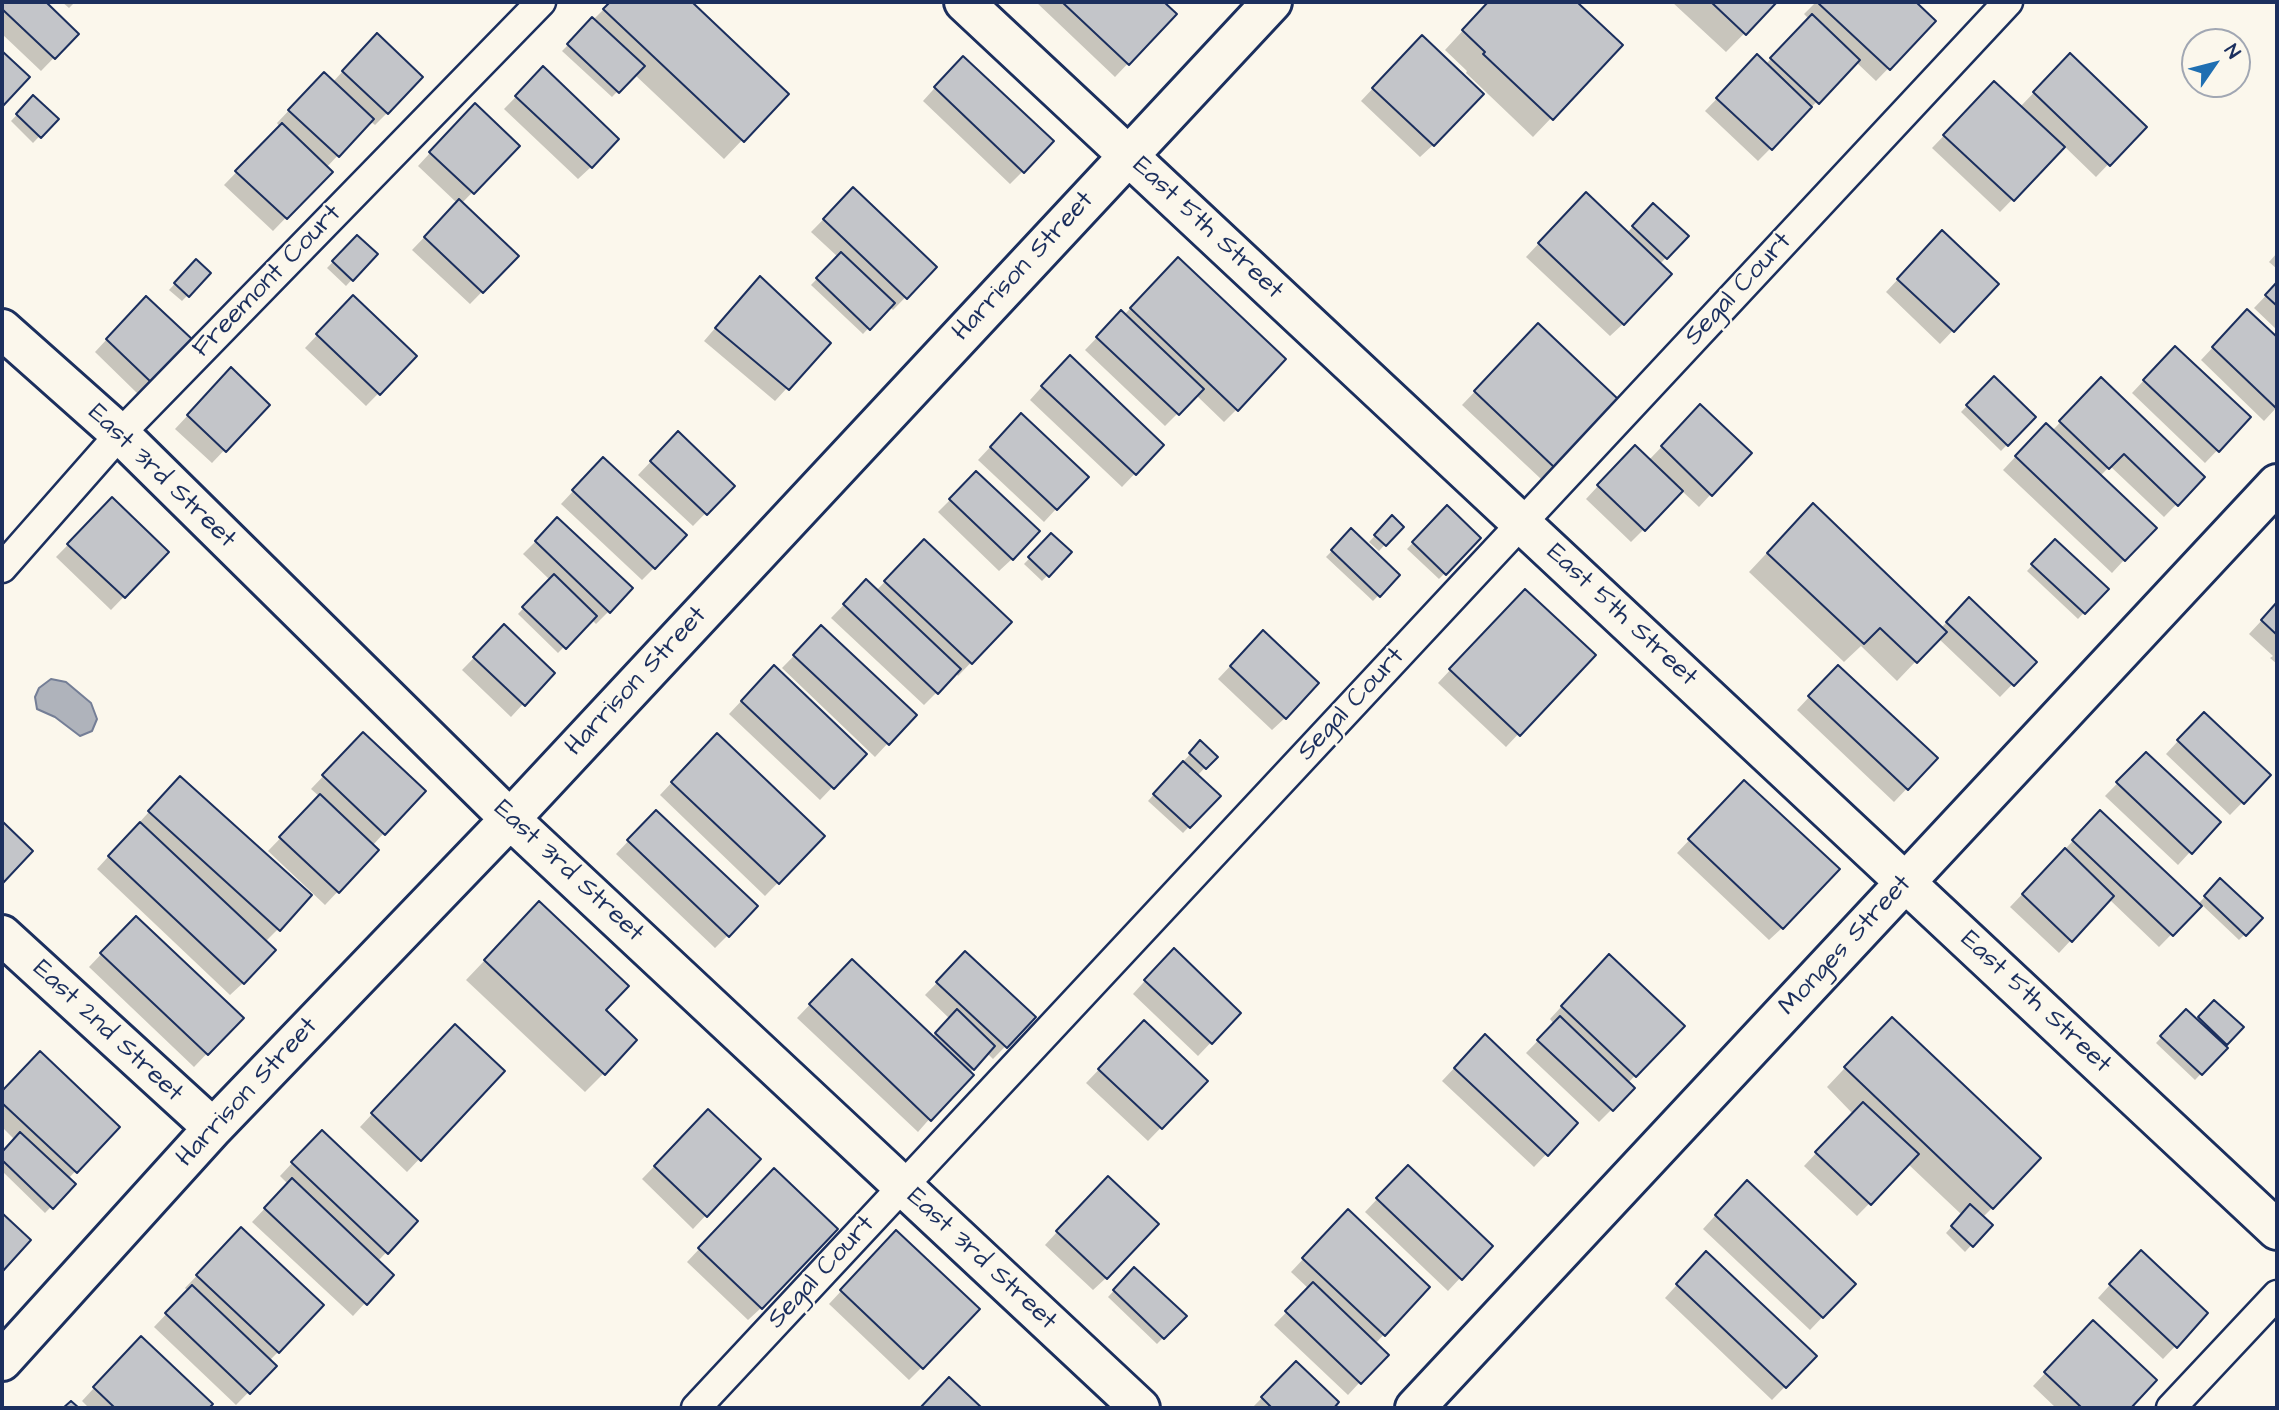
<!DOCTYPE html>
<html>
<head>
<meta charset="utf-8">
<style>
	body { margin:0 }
	#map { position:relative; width:2279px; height:1410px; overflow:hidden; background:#fbf7ec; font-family:"Architects Daughter",sans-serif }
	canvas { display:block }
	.frame { position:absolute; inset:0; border:4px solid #1b2f5e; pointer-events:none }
	.north { position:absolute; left:2181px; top:28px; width:70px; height:70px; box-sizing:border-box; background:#fbf7ec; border:2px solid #a1a7b3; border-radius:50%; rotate:55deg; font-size:19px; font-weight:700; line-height:28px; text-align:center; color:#1b2f5e }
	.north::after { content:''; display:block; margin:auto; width:24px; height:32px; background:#1f6fb2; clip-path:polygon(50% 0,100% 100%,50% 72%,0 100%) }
</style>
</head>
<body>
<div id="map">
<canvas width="2279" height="1410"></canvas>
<div class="frame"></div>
<div class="north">N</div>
</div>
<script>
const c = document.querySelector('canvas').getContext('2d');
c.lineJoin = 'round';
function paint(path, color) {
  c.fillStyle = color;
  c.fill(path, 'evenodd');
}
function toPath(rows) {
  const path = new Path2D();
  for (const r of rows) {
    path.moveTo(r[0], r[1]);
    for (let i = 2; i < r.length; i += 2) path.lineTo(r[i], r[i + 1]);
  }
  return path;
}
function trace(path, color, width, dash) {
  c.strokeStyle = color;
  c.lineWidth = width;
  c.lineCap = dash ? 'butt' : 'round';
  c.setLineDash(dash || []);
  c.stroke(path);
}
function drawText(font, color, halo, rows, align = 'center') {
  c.font = font + ' "Architects Daughter",sans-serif';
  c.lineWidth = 5;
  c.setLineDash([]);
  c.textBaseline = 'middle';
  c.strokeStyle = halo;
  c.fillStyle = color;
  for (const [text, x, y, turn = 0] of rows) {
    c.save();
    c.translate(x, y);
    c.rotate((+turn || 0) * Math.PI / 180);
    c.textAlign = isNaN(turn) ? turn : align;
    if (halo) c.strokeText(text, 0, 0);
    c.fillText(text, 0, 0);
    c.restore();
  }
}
const water = toPath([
	[51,679,66,682,91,703,97,719,92,731,80,736,55,717,37,709,35,697,39,688,51,679]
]);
const shadow = toPath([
	[2,2,43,2,77,34,41,71,2,34],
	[62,2,75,2,69,8],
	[611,2,689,2,786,94,724,159,634,74,612,97,562,51],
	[1036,2,1161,2,1175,14,1115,77],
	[1489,2,1574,2,1620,46,1533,137,1466,73,1467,71,1445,50],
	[1672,2,1775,2,1726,52],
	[1816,2,1913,2,1934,21,1876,81,1856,62,1758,161,1705,111,1757,57,1766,64,1809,19,1804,14],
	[364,48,387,113,375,125,370,121,326,168,330,172,273,231,224,185,280,127,277,123,311,87,332,83],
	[1409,50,1433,145,1420,157,1361,101],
	[2070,55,2144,127,2096,177,2064,146,2000,212,1932,148,1982,96,2020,107],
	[543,69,591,167,578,179,504,109],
	[950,71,1023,171,1010,184,923,101],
	[33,98,56,119,33,143,11,121],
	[462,118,517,146,461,204,517,256,470,304,412,250,457,203,418,166],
	[853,189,935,267,893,310,889,306,863,334,811,285,838,257,811,232],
	[1653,205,1686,236,1660,264,1623,324,1610,336,1526,257,1573,207,1627,233],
	[357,237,375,254,346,286,327,268],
	[1930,245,1997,284,1940,344,1886,292],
	[2277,253,2277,269,2269,262],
	[1178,259,1237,409,1224,422,1196,395,1165,426,1085,350,1109,325,1124,315],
	[196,261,209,273,182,301,169,290],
	[2277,284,2277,330,2254,308],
	[747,291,787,388,775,401,704,341],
	[353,297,415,356,366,406,305,348],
	[133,311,151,382,138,394,95,352],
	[2247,311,2277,340,2277,407,2264,421,2201,360],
	[1526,338,1554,466,1541,479,1462,405],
	[2162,361,2249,417,2205,463,2132,393],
	[1057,370,1162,445,1122,487,1030,400],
	[1994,378,2034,417,2001,451,1961,412],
	[219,382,267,405,212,463,175,429],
	[2089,392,2203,477,2164,517,2110,466,2100,476,2124,560,2112,573,2003,470,2033,438,2052,431],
	[1700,407,1711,494,1699,507,1682,491,1631,542,1586,499,1622,460,1648,461],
	[1008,428,1056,509,1044,522,978,460],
	[678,433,732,486,693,526,638,475],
	[591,472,654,568,642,580,561,504],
	[967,483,1012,559,999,571,938,512],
	[112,500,167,552,111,610,56,557],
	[1447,507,1479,538,1439,579,1407,549],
	[1392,518,1401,527,1379,551,1369,542],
	[557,520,609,611,596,624,591,619,558,653,518,614,550,580,523,554],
	[1794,524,1941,628,1969,599,2034,662,2000,697,1938,638,1897,681,1861,646,1844,662,1749,572],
	[1351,531,1398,575,1373,601,1326,557],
	[1051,536,1069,553,1042,581,1024,564],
	[2055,541,2106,589,2078,619,2027,571],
	[911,554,1010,622,958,676,956,673,924,705,831,618,866,582,876,591],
	[1512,604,1593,655,1506,747,1438,683],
	[2277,604,2277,664,2270,658,2273,656,2249,634],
	[504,627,523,704,511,717,462,670],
	[821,628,914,715,875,757,782,668],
	[1250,645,1285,718,1272,730,1218,679],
	[761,680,864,754,820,800,729,714],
	[1825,680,1935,759,1894,802,1797,710],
	[2191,727,2269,775,2230,815,2166,754],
	[1200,743,1215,757,1197,776,1218,796,1183,833,1148,801],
	[351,747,384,833,372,846,377,850,325,905,268,851,320,797,311,789],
	[704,748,823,836,765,896,660,795],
	[2146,754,2190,852,2178,865,2105,796],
	[168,791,278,929,265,942,243,983,230,995,97,869],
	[1732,795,1782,928,1769,940,1677,853],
	[656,812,728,935,715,948,616,854],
	[2088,825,2198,904,2220,881,2261,918,2239,940,2201,904,2159,947,2109,899,2059,953,2010,907],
	[521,922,604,1010,604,1073,585,1092,466,980],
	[123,931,241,1018,194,1067,89,967],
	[966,953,1034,1017,993,1059,987,1053,918,1132,797,1018,839,974,932,1037,950,1019,925,995],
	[1161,963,1239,1013,1198,1056,1133,994],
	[1596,969,1682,1026,1628,1083,1633,1088,1599,1122,1526,1053,1554,1024,1550,1019],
	[2214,1002,2241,1027,2223,1046,2225,1048,2195,1080,2156,1043,2186,1011,2196,1021],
	[1132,1035,1206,1081,1148,1141,1086,1083],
	[1873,1038,1992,1208,1982,1218,1990,1225,1965,1252,1946,1233,1962,1215,1908,1164,1857,1216,1804,1166,1853,1114,1827,1087],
	[442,1039,502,1071,407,1172,360,1127],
	[1472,1049,1576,1123,1534,1167,1442,1081],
	[40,1054,117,1127,68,1179,73,1184,45,1213,2,1171,2,1154,15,1140,2,1127,2,1093],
	[695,1124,759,1159,693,1229,642,1179],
	[309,1145,416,1221,378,1261,365,1303,353,1316,252,1222,288,1184,280,1176],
	[1395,1180,1490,1246,1448,1291,1365,1212],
	[761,1183,761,1308,748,1320,687,1262],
	[1095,1191,1106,1278,1093,1290,1045,1245],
	[1734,1195,1854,1284,1810,1330,1703,1229],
	[1336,1224,1428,1287,1375,1344,1360,1382,1348,1395,1274,1325,1309,1289,1291,1272],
	[229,1242,278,1352,269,1361,274,1366,236,1405,154,1327,188,1291,185,1288],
	[884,1245,922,1367,909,1380,829,1304],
	[2128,1265,2206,1314,2163,1359,2098,1298],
	[1694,1266,1815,1356,1772,1400,1665,1298],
	[1134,1269,1184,1316,1157,1344,1108,1297],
	[2081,1335,2154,1380,2128,1408,2056,1408,2033,1386],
	[128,1351,210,1404,206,1408,89,1408,82,1401],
	[1296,1363,1337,1402,1331,1408,1252,1408]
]);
const building = toPath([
	[2,2,46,2,79,34,55,59,2,9,2,2],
	[610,2,692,2,789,94,744,142,603,9,610,2],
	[1062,2,1164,2,1177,14,1129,65,1062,2],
	[1488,2,1577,2,1623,45,1553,120,1483,54,1485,52,1462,30,1488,2],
	[1711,2,1777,2,1746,35,1711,2],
	[1817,2,1916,2,1936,21,1890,70,1817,2],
	[1812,14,1860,60,1819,104,1770,58,1812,14],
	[592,17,645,66,619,93,567,44,592,17],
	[377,33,423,77,388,114,342,71,377,33],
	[1422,35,1484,94,1434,146,1372,88,1422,35],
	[2,51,30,77,2,107,2,51],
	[2070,53,2147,127,2110,166,2033,92,2070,53],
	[1757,54,1812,107,1772,150,1716,98,1757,54],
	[963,56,1054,141,1024,173,934,87,963,56],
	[543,66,619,139,592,168,515,96,543,66],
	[324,72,374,119,339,157,288,110,324,72],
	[1994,81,2065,147,2014,201,1943,135,1994,81],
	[33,95,59,119,41,138,16,114,33,95],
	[475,103,520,146,474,194,429,152,475,103],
	[282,123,333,172,287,219,235,171,282,123],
	[853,187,937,267,907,299,823,219,853,187],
	[1586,192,1672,274,1624,325,1538,243,1586,192],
	[459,199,519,256,483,293,424,237,459,199],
	[1653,203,1689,236,1667,259,1632,226,1653,203],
	[1942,230,1999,284,1954,332,1897,279,1942,230],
	[357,235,378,254,353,281,332,261,357,235],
	[841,252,895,303,870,330,816,278,841,252],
	[1178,257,1286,359,1238,411,1130,308,1178,257],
	[196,259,211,273,189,297,174,283,196,259],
	[760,276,831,343,789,390,715,328,760,276],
	[2277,282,2277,306,2265,295,2277,282],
	[353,295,417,356,380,395,316,334,353,295],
	[146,296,193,340,152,383,106,339,146,296],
	[2247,309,2277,337,2277,409,2212,347,2247,309],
	[1121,310,1204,389,1179,415,1096,337,1121,310],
	[1538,323,1619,400,1555,468,1474,391,1538,323],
	[2175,346,2251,417,2219,452,2143,380,2175,346],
	[1070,355,1164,445,1136,475,1041,386,1070,355],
	[231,367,270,405,226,452,187,415,231,367],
	[1994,376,2036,417,2008,446,1966,405,1994,376],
	[2101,377,2205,477,2178,506,2124,454,2109,469,2059,421,2101,377],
	[1700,404,1752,453,1712,496,1661,446,1700,404],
	[1021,413,1089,477,1057,510,990,447,1021,413],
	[2046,423,2157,528,2125,561,2015,456,2046,423],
	[678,431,735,486,707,515,650,461,678,431],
	[1635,445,1683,491,1645,531,1597,485,1635,445],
	[603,457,687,535,655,569,572,490,603,457],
	[976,471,1040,531,1013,560,949,499,976,471],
	[112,497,169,552,125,598,67,544,112,497],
	[1813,503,1947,632,1917,663,1880,628,1864,644,1767,553,1813,503],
	[1447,505,1481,538,1446,575,1412,542,1447,505],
	[1392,515,1404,527,1386,546,1374,535,1392,515],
	[557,517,633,588,610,613,535,541,557,517],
	[1351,528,1400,575,1380,597,1331,550,1351,528],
	[1051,533,1072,552,1049,577,1028,557,1051,533],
	[924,539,1012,622,972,664,884,581,924,539],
	[2055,539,2109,589,2085,614,2031,564,2055,539],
	[554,574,597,616,566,649,522,607,554,574],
	[866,579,961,669,938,694,843,604,866,579],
	[1525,589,1596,655,1520,736,1449,669,1525,589],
	[1969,597,2037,662,2014,686,1946,622,1969,597],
	[2277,602,2277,635,2261,620,2277,602],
	[504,624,555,673,525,706,473,657,504,624],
	[821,625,917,715,889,745,793,655,821,625],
	[1263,630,1319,683,1286,719,1230,666,1263,630],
	[774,665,867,754,834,789,741,701,774,665],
	[1838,665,1938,758,1908,790,1808,696,1838,665],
	[2204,712,2271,775,2244,804,2177,740,2204,712],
	[363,732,426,791,385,835,322,775,363,732],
	[717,733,825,836,779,884,671,782,717,733],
	[1200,740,1218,757,1206,769,1189,753,1200,740],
	[2146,752,2221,822,2192,854,2116,782,2146,752],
	[1183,761,1221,796,1190,828,1153,794,1183,761],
	[180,776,312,895,280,931,148,811,180,776],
	[1744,780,1840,869,1783,929,1688,839,1744,780],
	[320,794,379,850,339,893,279,837,320,794],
	[656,810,758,906,729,937,627,840,656,810],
	[2100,810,2202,906,2173,936,2072,840,2100,810],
	[2,821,33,851,3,883,2,882,2,821],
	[140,822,276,950,244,984,108,856,140,822],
	[2065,848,2114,896,2072,942,2022,894,2065,848],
	[2220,878,2263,918,2246,936,2204,896,2220,878],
	[539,901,629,986,606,1010,637,1040,605,1075,484,960,539,901],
	[136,916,244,1018,208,1055,100,953,136,916],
	[1174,948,1241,1013,1212,1044,1144,980,1174,948],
	[965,951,1036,1017,1007,1048,936,982,965,951],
	[1609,954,1685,1026,1636,1077,1561,1006,1609,954],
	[852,959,974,1075,931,1121,809,1004,852,959],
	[2214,1000,2244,1027,2227,1045,2198,1017,2214,1000],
	[957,1009,995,1046,974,1070,935,1033,957,1009],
	[2186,1009,2228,1048,2202,1075,2160,1036,2186,1009],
	[1560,1016,1635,1088,1613,1111,1537,1040,1560,1016],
	[1892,1017,2041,1158,1993,1209,1844,1067,1892,1017],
	[1144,1020,1208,1081,1162,1129,1098,1069,1144,1020],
	[455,1024,505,1071,421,1161,371,1113,455,1024],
	[1485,1034,1578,1123,1548,1156,1454,1068,1485,1034],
	[40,1051,120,1127,77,1173,2,1103,2,1091,40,1051],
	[1863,1102,1919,1154,1871,1205,1815,1152,1863,1102],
	[708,1109,761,1159,707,1217,654,1166,708,1109],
	[322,1130,418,1221,388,1254,291,1162,322,1130],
	[20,1132,76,1184,53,1209,2,1160,2,1152,20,1132],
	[1408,1165,1493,1246,1462,1280,1376,1198,1408,1165],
	[774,1168,838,1229,762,1309,698,1248,774,1168],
	[1108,1176,1159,1224,1107,1279,1056,1231,1108,1176],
	[292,1178,394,1275,367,1305,264,1208,292,1178],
	[1747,1180,1856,1284,1823,1318,1715,1215,1747,1180],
	[1970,1204,1993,1225,1973,1247,1951,1226,1970,1204],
	[1348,1209,1430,1287,1385,1336,1302,1258,1348,1209],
	[2,1213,31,1240,2,1272,2,1213],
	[241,1227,324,1305,279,1353,196,1275,241,1227],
	[896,1230,980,1309,923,1369,840,1290,896,1230],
	[2141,1250,2208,1313,2177,1348,2109,1284,2141,1250],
	[1706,1251,1817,1356,1786,1388,1676,1284,1706,1251],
	[1134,1267,1187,1316,1164,1339,1113,1290,1134,1267],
	[1313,1282,1389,1355,1361,1384,1285,1311,1313,1282],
	[192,1285,277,1366,250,1394,165,1313,192,1285],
	[2093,1320,2157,1380,2131,1408,2082,1408,2044,1372,2093,1320],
	[141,1336,213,1404,209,1408,115,1408,93,1387,141,1336],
	[1296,1361,1339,1402,1334,1408,1272,1408,1261,1397,1296,1361],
	[949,1377,982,1408,920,1408,949,1377],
	[71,1401,79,1408,63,1408,71,1401]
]);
const service = toPath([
	[2,568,120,434,541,2],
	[696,1408,2008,2],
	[2171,1408,2277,1295]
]);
const minor = toPath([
	[964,2,2277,1230],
	[2,329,120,434,510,819,1140,1408],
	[2,935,213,1128],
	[2,1361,213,1128,510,819,1272,2],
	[1415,1408,2277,484]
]);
const streetNames = [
	["East 5th Street",1207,229,43],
	["Harrison Street",1024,267,-47],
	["Freemont Court",268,282,-46],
	["Segal Court",1739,290,-47],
	["East 3rd Street",161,477,44],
	["East 5th Street",1621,616,43],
	["Harrison Street",637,682,-47],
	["Segal Court",1352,705,-47],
	["East 3rd Street",568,872,43],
	["Monges Street",1846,946,-47],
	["East 5th Street",2035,1003,43],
	["East 2nd Street",107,1032,43],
	["Harrison Street",248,1093,-47],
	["East 3rd Street",981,1260,43],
	["Segal Court",822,1273,-47]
];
paint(water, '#afb3bb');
trace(water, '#747e96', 2);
paint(shadow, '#0003');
paint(building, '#c3c5c9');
trace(building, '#1b2f5e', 2);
trace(service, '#1b2f5e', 33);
trace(minor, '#1b2f5e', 44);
trace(service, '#fbf7ec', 28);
trace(minor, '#fbf7ec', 38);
drawText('26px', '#1b2f5e', '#fbf7ec', streetNames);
</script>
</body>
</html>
